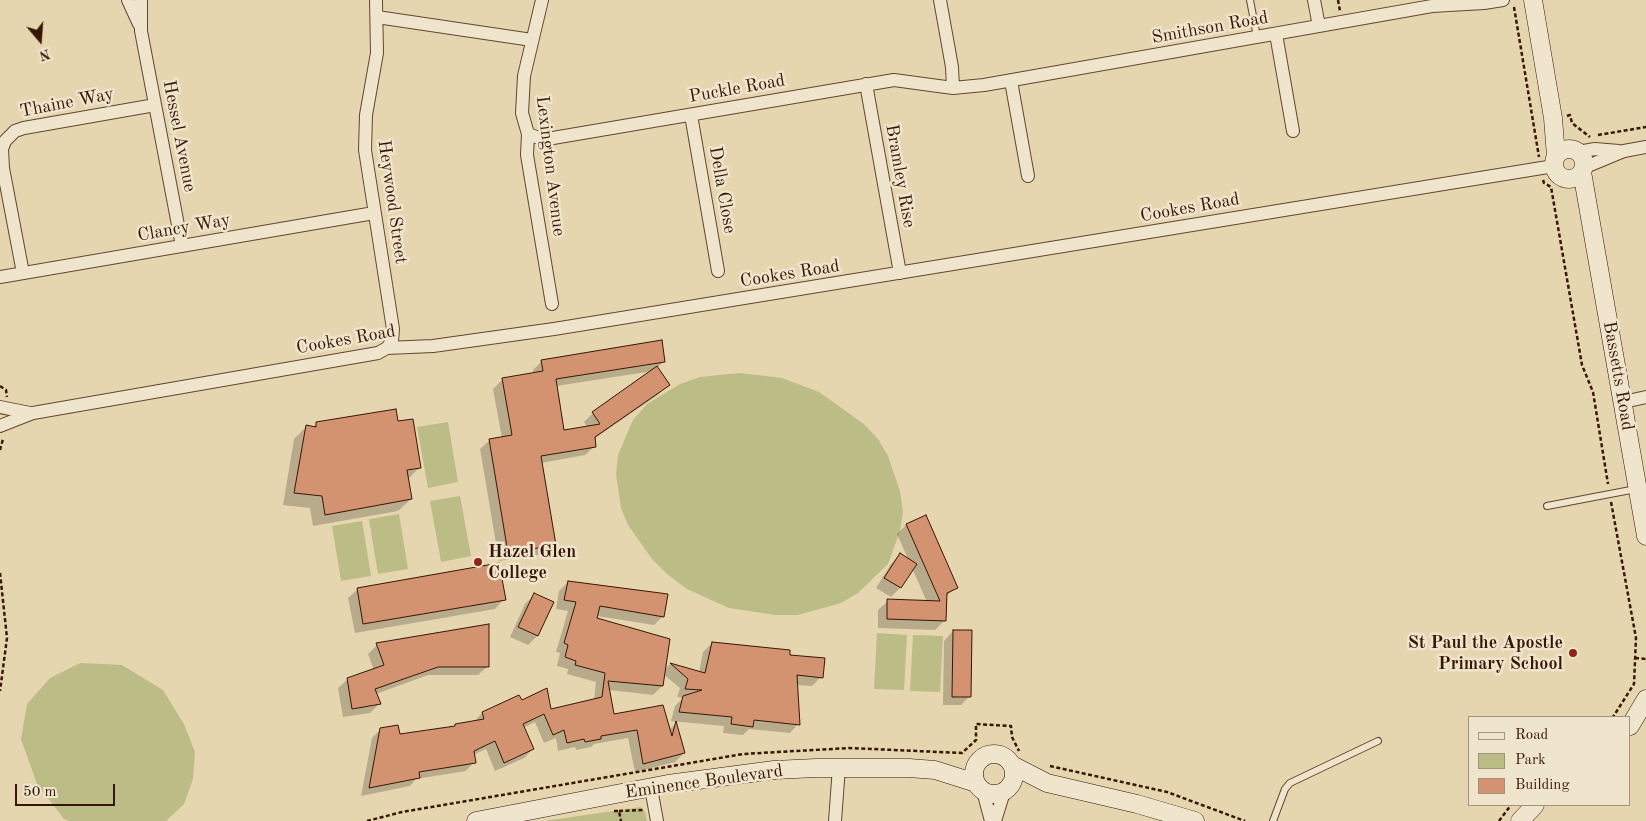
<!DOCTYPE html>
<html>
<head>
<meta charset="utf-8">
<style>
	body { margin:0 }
	#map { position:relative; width:1646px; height:821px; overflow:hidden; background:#e6d6b0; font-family:"Old Standard TT",serif }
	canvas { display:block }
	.legend { position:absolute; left:1468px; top:716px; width:162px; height:90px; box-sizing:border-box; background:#efe4cc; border:1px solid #a5927c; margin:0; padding:6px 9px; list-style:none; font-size:15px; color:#371605 }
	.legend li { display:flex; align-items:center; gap:10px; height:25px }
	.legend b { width:25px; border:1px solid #a5927c }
	.north { position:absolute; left:15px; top:15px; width:50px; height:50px; -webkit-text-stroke:4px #efe4cc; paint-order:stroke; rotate:162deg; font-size:14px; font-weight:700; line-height:20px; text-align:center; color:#371605 }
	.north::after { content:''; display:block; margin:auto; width:18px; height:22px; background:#371605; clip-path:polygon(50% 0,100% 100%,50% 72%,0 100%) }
	.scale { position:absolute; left:15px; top:784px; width:100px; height:22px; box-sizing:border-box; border:2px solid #371605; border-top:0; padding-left:6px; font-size:15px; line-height:18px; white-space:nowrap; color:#371605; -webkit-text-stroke:4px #efe4cc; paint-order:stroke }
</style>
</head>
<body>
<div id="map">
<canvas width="1646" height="821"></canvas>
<ul class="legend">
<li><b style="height:6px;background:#efe4cc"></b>Road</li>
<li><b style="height:14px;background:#bcbc86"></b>Park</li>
<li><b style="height:14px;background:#d39371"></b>Building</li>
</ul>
<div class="north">N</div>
<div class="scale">50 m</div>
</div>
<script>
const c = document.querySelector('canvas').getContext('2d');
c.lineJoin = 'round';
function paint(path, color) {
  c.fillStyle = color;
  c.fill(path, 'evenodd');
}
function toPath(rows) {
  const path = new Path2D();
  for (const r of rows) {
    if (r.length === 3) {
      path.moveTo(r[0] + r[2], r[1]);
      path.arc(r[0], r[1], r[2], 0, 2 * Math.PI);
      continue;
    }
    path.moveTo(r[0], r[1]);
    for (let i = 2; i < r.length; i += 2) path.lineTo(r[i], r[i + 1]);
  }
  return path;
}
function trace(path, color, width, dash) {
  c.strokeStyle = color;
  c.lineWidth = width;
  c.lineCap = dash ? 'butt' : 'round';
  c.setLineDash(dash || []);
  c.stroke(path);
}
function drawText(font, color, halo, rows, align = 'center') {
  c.font = font + ' "Old Standard TT",serif';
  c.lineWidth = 5;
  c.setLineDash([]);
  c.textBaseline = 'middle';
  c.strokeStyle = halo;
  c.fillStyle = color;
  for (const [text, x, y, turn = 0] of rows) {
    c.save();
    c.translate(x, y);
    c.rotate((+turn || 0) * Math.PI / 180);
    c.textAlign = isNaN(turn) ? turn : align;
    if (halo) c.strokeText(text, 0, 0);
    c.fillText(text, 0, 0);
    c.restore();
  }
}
const green = toPath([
	[740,373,782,378,819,392,864,424,878,439,888,456,900,491,903,512,900,531,888,564,858,593,841,603,798,615,775,615,729,608,687,589,667,574,652,559,628,525,621,508,616,474,618,455,633,420,647,404,680,384,700,377],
	[448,422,458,482,428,488,417,427],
	[460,496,471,556,441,562,430,501],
	[399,514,408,569,378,574,369,519],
	[362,521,371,576,341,581,332,526],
	[877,633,907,635,904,690,874,689],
	[913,635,943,636,940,692,910,691],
	[80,663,122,665,163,690,184,724,195,752,193,779,184,804,166,821,69,821,64,819,37,784,21,739,27,704,50,678],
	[641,807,645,812,647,821,544,821]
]);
const shadow = toPath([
	[542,361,664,361,657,368,668,384,659,394,594,439,595,446,585,455,541,463,555,544,545,554,499,561,480,449,490,440,502,438,493,389,502,380,533,374,533,370],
	[653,371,593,413,584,422,587,427,563,431,556,386],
	[397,423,420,467,407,480,411,499,398,511,313,526,310,508,283,505,294,439,306,427,312,428,316,424],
	[925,516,957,587,945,597,945,620,935,630,878,628,878,610,888,601,927,602,912,568,900,588,891,597,876,588,891,564,900,555,909,561,897,534,906,525],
	[568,582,663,616,654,625,597,616,596,619,664,670,670,664,699,673,703,652,712,643,788,656,821,677,812,686,796,685,798,724,790,733,749,729,743,735,723,733,724,726,671,721,675,706,683,698,677,697,680,688,663,674,662,686,653,695,609,690,614,716,669,730,676,723,684,753,675,762,635,772,628,738,594,744,591,747,576,750,575,747,558,751,556,738,544,743,535,722,523,728,533,749,524,758,495,771,486,749,473,755,474,762,466,771,416,779,410,786,361,796,372,738,381,729,399,735,453,728,456,725,474,722,482,713,519,697,521,701,550,710,594,700,596,682,567,674,568,669,557,666,560,653,556,652,568,611,556,609,559,591],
	[358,589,504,599,495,609,355,633,348,598],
	[534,595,552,603,537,636,528,645,510,637,525,604],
	[953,631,970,696,961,705,943,705,944,641],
	[377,645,488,666,478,675,428,675,376,694,379,704,370,713,343,717,338,688,348,679,374,670,368,654]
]);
const building = toPath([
	[662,340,665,362,556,379,564,430,600,424,592,412,657,366,670,385,595,437,596,447,541,456,556,545,508,553,489,439,512,435,502,378,543,371,541,360,662,340],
	[396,409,398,421,413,419,421,468,407,470,412,499,325,515,322,496,294,493,306,425,316,427,316,422,396,409],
	[926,515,958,588,947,593,946,621,887,619,887,599,940,601,906,524,926,515],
	[900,553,917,564,901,588,884,578,900,553],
	[499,563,506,600,363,624,357,588,499,563],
	[568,581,668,594,664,617,600,606,597,618,670,639,663,686,608,681,614,714,663,705,672,736,676,721,685,753,643,764,637,730,601,736,601,739,585,742,584,739,567,743,564,730,553,735,544,714,523,724,534,749,504,763,495,741,474,751,476,763,419,772,420,778,369,788,380,728,398,725,400,734,455,726,455,724,484,719,482,712,519,695,522,700,547,688,551,709,602,697,605,673,575,665,576,661,565,657,568,645,564,643,576,602,564,600,568,581],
	[534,593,554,602,538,636,518,627,534,593],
	[489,624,489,667,438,667,375,689,381,704,352,709,347,678,384,665,376,643,489,624],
	[953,630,972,630,971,697,952,697,953,630],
	[712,642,790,650,790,655,825,658,823,678,797,675,800,725,754,720,753,727,731,724,732,717,679,712,683,696,702,690,685,689,688,679,670,663,705,673,712,642]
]);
const path = toPath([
	[1338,0,1340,11],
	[1514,7,1539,157],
	[1567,116,1570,115,1572,123,1590,137],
	[1598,135,1646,127],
	[1543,180,1544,183,1551,187,1582,365,1593,392,1608,484],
	[0,386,6,390,7,397],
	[0,450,3,439],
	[1611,502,1636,638,1634,684,1613,717],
	[0,573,7,638,0,691],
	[1635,658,1646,659],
	[1050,766,1167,792,1245,821],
	[614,811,619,811,621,821],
	[619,811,643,810],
	[367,821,402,812,743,754,849,748,962,753,976,740,976,724,1011,726,1012,737,1019,751],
	[1499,821,1511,805]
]);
const lane = toPath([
	[1250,0,1257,37],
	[1547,506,1636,489],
	[1273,821,1285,789,1290,783,1378,741]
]);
const street = toPath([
	[128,0,139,24],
	[141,0,141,31,182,246],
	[376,0,377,53,366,115,365,150,393,329,392,341,387,348],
	[542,0,524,76,522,113,528,134,527,155,552,304],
	[940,0,952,67,953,88],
	[1314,0,1319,26],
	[377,17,532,40],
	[1276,34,1293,131],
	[1011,81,1028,176],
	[866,84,900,273],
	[691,115,718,271],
	[528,134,542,139,553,138,894,80,953,88,984,85,1432,6,1484,3,1503,0],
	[1578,152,1595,149,1619,151],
	[1583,168,1624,151,1646,147],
	[23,273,3,168,2,149,5,141,15,131,24,128,155,105],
	[0,277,374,213],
	[1623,402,1646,397],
	[0,407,30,413],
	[0,426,33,413,378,353,387,348,433,346,554,329,1554,166],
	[651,788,657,821],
	[983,791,991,821],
	[835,821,839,767],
	[995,821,1004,792]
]);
const secondary = toPath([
	[1533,0,1553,118,1556,156],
	[1569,164,15],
	[1582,172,1646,536],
	[1630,726,1646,699],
	[994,774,20],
	[1012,765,1047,783,1137,804,1195,821],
	[476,821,668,784,774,770,816,768,909,768,935,770,976,783],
	[1520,821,1535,805]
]);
const markers = [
	[478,562,5,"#8f2418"],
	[1573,653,5,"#8f2418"]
];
const streetNames = [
	["Smithson Road",1210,28,-10],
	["Puckle Road",737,89,-10],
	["Thaine Way",67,103,-11],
	["Hessel Avenue",179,136,79],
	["Lexington Avenue",550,166,83],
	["Bramley Rise",900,176,80],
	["Della Close",722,190,80],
	["Heywood Street",392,202,82],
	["Cookes Road",1190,208,-10],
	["Clancy Way",184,228,-10],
	["Cookes Road",790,274,-9],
	["Cookes Road",346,340,-10],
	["Bassetts Road",1618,376,80],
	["Eminence Boulevard",704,782,-8]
];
const poiNames = [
	["Hazel Glen",488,552],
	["College",488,573],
	["St Paul the Apostle",1563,643,"right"],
	["Primary School",1563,664,"right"]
];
paint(green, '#bcbc86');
paint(shadow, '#0003');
paint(building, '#d39371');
trace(building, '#371605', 1);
trace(lane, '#634630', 8);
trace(street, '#634630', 14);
trace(secondary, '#371605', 19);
trace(path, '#371605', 2.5, [4, 2.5]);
trace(lane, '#efe4cc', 6);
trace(street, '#efe4cc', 12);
trace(secondary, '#efe4cc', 18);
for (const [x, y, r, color] of markers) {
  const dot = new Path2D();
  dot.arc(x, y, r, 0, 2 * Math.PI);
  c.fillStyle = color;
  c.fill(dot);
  trace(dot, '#efe4cc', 2);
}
drawText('18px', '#371605', '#efe4cc', streetNames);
drawText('bold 18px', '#371605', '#efe4cc', poiNames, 'left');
</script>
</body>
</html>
